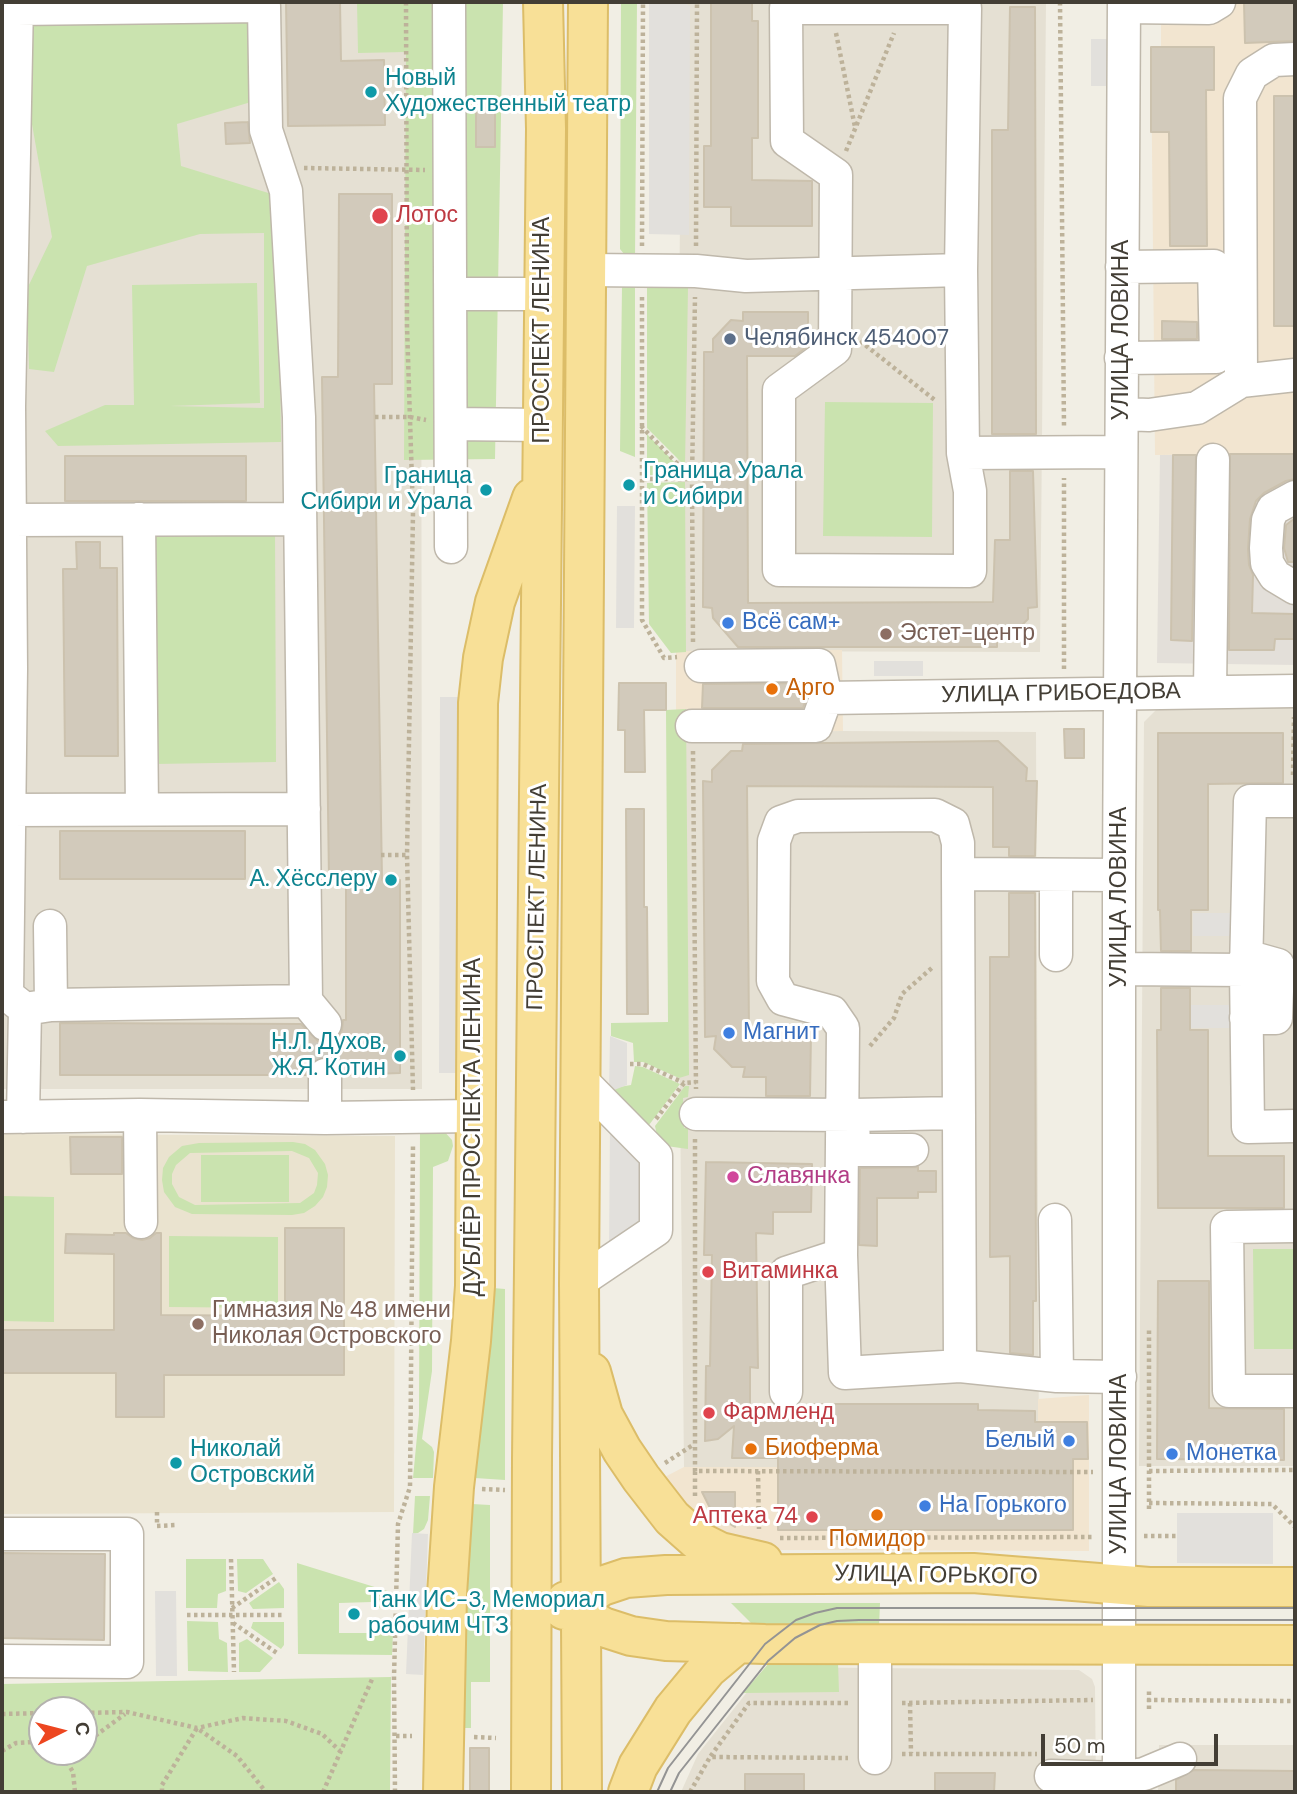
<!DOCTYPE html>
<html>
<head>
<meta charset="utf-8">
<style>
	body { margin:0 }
	#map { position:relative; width:1297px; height:1794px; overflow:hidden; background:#f1eee4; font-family:"DM Sans",sans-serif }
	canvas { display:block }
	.frame { position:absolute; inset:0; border:4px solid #433e35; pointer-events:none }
	.north { position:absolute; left:28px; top:1696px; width:70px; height:70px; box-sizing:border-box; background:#fff; border:2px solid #b4b2ae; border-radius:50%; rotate:84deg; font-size:19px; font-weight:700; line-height:28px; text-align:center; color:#433e35 }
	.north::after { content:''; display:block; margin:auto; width:24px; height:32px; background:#ed4620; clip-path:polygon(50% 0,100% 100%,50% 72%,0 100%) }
	.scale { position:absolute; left:1041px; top:1734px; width:177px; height:32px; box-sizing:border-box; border:4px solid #433e35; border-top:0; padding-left:9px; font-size:21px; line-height:24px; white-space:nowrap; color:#433e35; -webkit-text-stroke:5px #fff; paint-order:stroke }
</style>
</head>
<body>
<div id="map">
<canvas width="1297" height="1794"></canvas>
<div class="frame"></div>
<div class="north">С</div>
<div class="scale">50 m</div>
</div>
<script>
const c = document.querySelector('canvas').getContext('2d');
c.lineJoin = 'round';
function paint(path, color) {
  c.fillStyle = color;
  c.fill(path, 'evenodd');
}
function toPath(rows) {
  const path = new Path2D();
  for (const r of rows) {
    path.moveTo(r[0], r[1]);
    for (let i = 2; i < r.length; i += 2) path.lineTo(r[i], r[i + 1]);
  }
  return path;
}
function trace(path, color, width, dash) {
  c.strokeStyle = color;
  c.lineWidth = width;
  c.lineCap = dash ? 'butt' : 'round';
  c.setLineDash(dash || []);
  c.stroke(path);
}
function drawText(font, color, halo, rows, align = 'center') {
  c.font = font + ' "DM Sans",sans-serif';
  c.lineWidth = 6;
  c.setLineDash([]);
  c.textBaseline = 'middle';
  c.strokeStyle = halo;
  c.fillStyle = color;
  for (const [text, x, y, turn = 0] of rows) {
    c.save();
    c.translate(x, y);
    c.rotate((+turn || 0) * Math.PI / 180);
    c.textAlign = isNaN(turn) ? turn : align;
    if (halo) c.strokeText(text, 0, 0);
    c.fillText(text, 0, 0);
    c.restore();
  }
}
const residential = toPath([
	[2,2,421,2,422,1089,2,1089],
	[682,2,1046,2,1040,652,676,651],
	[1163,703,1295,704,1295,1466,1139,1466,1144,722],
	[843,731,1036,732,1039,1467,684,1467,676,732],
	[767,1667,1079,1670,1092,1679,1095,1687,1096,1792,681,1792,698,1754],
	[1159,1745,1295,1745,1295,1792,1158,1792]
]);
const commercial = toPath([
	[1161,2,1295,2,1295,454,1155,455,1151,47,1161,47],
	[842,650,843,731,676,732,676,651],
	[1089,1395,1089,1551,778,1550,752,1546,716,1536,657,1481,684,1467,1038,1467,1038,1399]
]);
const industrial = toPath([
	[1295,454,1295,665,1157,663,1160,455]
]);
const education = toPath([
	[6,1134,395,1136,394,1512,2,1514,2,1136]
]);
const green = toPath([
	[357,2,503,2,495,459,404,460,406,52,358,53],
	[621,2,637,2,635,258,624,254,620,249],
	[258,21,251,102,177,124,181,166,278,196,281,442,58,446,45,431,105,405,134,405,132,285,257,283,260,403,170,406,264,408,264,233,200,234,87,266,54,372,29,369,27,289,52,237,30,113,29,22],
	[635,282,635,457,620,451,622,286],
	[647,287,688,288,685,466,647,428],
	[825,402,933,403,932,537,823,536],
	[647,434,685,473,685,475,647,475],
	[685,482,686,652,671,653,649,624,647,483],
	[152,528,275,529,276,762,155,764],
	[686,709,689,1075,679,1078,643,1062,634,1062,633,1043,611,1036,611,1023,668,1022,666,710],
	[635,1066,643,1067,680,1084,649,1125,654,1142,610,1092,619,1087,631,1085],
	[685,1086,689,1086,688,1097,683,1098,684,1128,688,1128,688,1149,659,1145,655,1126],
	[420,1128,442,1129,452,1140,453,1146,448,1161,433,1167,432,1371,422,1439,432,1447,434,1452,433,1478,413,1478,419,1415],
	[293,1142,305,1144,315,1150,325,1164,328,1175,327,1187,323,1197,315,1206,304,1213,292,1215,192,1214,175,1207,164,1192,162,1180,163,1168,169,1157,182,1146,199,1143],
	[292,1151,309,1158,318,1173,317,1185,314,1193,300,1203,195,1205,179,1197,172,1184,172,1174,176,1165,190,1153],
	[201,1155,289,1155,289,1202,201,1202],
	[2,1196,54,1197,54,1322,2,1321],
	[169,1236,278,1237,278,1308,169,1307],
	[1253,1249,1295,1249,1295,1349,1254,1349],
	[493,1288,505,1289,505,1480,475,1478,492,1324],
	[415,1496,430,1496,428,1520,424,1529,418,1533,413,1534],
	[472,1504,490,1505,490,1682,471,1682,471,1728,463,1728,466,1564],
	[186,1559,226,1559,226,1591,218,1594,217,1608,186,1608],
	[237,1559,263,1559,273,1574,246,1593,238,1591],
	[297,1563,394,1593,393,1607,372,1608,372,1602,339,1603,339,1633,372,1633,372,1628,393,1633,392,1655,298,1654],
	[279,1582,284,1589,284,1608,253,1609,249,1603],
	[731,1603,880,1603,879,1627,755,1627],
	[187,1621,218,1622,219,1639,227,1643,228,1672,188,1671],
	[253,1622,284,1622,284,1645,281,1649,251,1628],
	[247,1639,273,1658,260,1672,239,1672,239,1643],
	[838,1662,839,1692,743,1693,769,1663],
	[391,1677,390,1792,2,1792,2,1684],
	[42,1710,84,1710,84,1752,42,1752]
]);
const parking = toPath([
	[649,2,683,2,690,6,689,235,649,234],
	[1091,39,1107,39,1107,86,1091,86],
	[617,506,635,506,634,628,616,628],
	[874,661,923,661,923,676,874,676],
	[440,697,461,697,460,1073,439,1073],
	[1193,913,1240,913,1240,936,1193,936],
	[1191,1005,1239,1005,1239,1028,1191,1028],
	[610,1036,627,1043,627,1085,609,1092],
	[610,1125,649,1158,649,1229,609,1252],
	[1177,1513,1273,1513,1273,1564,1177,1563],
	[412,1533,428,1534,423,1675,406,1674],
	[155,1591,176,1591,177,1676,156,1676]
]);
const building = toPath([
	[286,2,340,2,341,61,384,60,385,125,288,126,286,2],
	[711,2,752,2,752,21,758,21,758,138,752,138,752,180,812,181,812,226,731,226,731,207,704,207,704,146,711,146,711,2],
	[1244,2,1295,2,1295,41,1245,43,1244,2],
	[1010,7,1035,7,1036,434,992,434,992,130,1008,130,1010,7],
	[1151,47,1214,47,1214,90,1206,90,1207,246,1170,246,1169,132,1151,132,1151,47],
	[1274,96,1295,96,1295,326,1274,326,1274,96],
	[476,108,495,108,495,147,476,147,476,108],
	[248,122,250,143,226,144,225,123,248,122],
	[339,194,392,194,392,384,374,384,382,880,400,880,400,1073,343,1075,341,1066,335,1060,324,1057,315,1060,310,1065,307,1075,60,1075,60,1023,301,1024,318,1041,327,1042,337,1038,342,1030,343,1020,346,1020,346,879,329,879,322,377,338,377,339,194],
	[743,312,808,312,808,346,795,356,747,356,748,603,993,602,995,540,1010,540,1010,471,1033,471,1037,607,1028,608,1028,619,1010,637,997,638,997,647,738,647,713,618,712,608,703,607,704,352,713,352,713,339,731,320,743,321,743,312],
	[1162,321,1197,322,1197,339,1162,339,1162,321],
	[1230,454,1295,454,1295,479,1286,481,1264,493,1256,501,1250,519,1248,549,1249,565,1253,575,1252,613,1295,614,1295,639,1275,639,1274,650,1229,650,1230,454],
	[1173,455,1196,455,1192,641,1171,640,1173,455],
	[65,456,246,456,246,501,65,501,65,456],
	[1295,518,1295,562,1288,562,1284,548,1286,525,1295,518],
	[76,542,100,542,100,568,117,568,118,756,65,756,63,569,77,569,76,542],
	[619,683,666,683,666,710,644,710,645,772,625,772,625,730,618,730,619,683],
	[804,683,807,697,803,708,702,708,703,684,804,683],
	[1064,729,1084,729,1084,758,1065,758,1064,729],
	[1158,733,1283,733,1283,783,1208,784,1208,910,1191,910,1191,951,1161,951,1160,910,1158,910,1158,733],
	[998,741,1027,768,1026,781,1037,781,1035,856,1009,856,1009,847,993,847,993,787,747,786,749,1034,811,1032,810,1096,766,1096,766,1077,743,1077,745,1067,732,1067,714,1049,716,1036,705,1037,703,781,712,782,712,770,731,751,742,751,743,744,998,741],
	[626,809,644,809,644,907,647,907,648,1014,627,1014,626,809],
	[60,831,245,831,245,879,60,879,60,831],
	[1009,893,1035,893,1036,1301,1033,1301,1033,1355,1010,1353,1010,1256,990,1257,990,957,1009,957,1009,893],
	[1161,988,1190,988,1190,1030,1208,1030,1208,1156,1284,1156,1284,1208,1158,1208,1157,1030,1161,1030,1161,988],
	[70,1137,122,1137,122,1174,71,1174,70,1137],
	[706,1162,812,1164,811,1212,773,1212,773,1234,756,1233,758,1368,750,1367,750,1412,808,1412,809,1404,978,1404,978,1410,1035,1411,1035,1422,1087,1422,1088,1459,1073,1459,1073,1530,778,1530,778,1458,732,1458,734,1426,718,1439,705,1441,706,1366,710,1366,712,1255,704,1255,706,1162],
	[918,1167,918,1171,936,1171,936,1192,918,1192,918,1198,877,1198,877,1246,859,1245,860,1168,918,1167],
	[285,1228,344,1228,344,1375,164,1375,164,1417,116,1417,116,1373,2,1373,2,1330,114,1330,114,1254,65,1253,66,1234,114,1235,114,1233,126,1233,133,1238,142,1240,150,1238,156,1233,161,1233,161,1315,285,1316,285,1228],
	[1158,1281,1209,1281,1209,1408,1284,1409,1284,1460,1157,1459,1158,1281],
	[702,1492,735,1492,735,1527,718,1517,711,1510,702,1492],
	[2,1553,105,1554,104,1640,2,1638,2,1553],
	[470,1748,489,1748,489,1792,470,1792,470,1748],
	[1194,1770,1295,1771,1295,1792,1176,1792,1176,1780,1194,1770],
	[935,1773,995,1773,994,1792,935,1792,935,1773],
	[745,1774,804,1774,804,1792,745,1792,745,1774]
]);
const minorTunnel = toPath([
	[325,1075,325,1024]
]);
const path = toPath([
	[406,2,407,326,413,513,407,855,413,1090],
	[1060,2,1064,427],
	[836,33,855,127],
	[846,151,894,33],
	[304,168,425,170],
	[642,246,643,2],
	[696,246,697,2],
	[642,297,642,620,664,658,677,657],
	[860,341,936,401],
	[375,417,410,417,426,420],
	[641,426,692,479,642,479],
	[693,642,692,479,695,297],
	[1064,669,1064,478],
	[693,751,696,1089],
	[1293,775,1294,717],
	[381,855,407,855],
	[870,1046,894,1018,902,994,933,967],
	[630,1064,643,1064,684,1083],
	[656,1119,684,1083,696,1082],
	[695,1139,695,1471,1093,1472],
	[665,1463,693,1445],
	[758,1471,759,1529],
	[1149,1471,1295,1470],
	[482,1489,505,1490],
	[695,1496,695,1471],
	[1149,1503,1272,1504,1295,1527],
	[1149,1509,1149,1329],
	[157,1512,157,1526,176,1525],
	[1144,1536,1177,1536],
	[780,1538,1093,1537],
	[231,1559,234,1672],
	[232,1608,276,1578],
	[187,1615,284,1615],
	[233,1623,277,1653],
	[1147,1700,1295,1701],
	[848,1703,749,1703,710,1757,848,1758],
	[902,1703,1093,1700],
	[910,1703,911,1753],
	[1149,1709,1149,1690],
	[84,1713,127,1712,197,1728,243,1718,286,1721,322,1734,340,1751],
	[2,1714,42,1713],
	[396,1736,412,1736],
	[474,1737,496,1738],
	[84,1744,125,1714],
	[2,1751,16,1743,34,1742,42,1745],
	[57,1752,65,1759,73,1772,75,1792],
	[902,1754,1037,1754],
	[65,1759,74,1752],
	[162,1792,162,1785,197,1728,237,1756,266,1792],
	[323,1792,373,1677],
	[395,1792,394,1677,398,1524,410,1487,413,1144],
	[690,1792,710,1757]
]);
const minor = toPath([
	[17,2,9,406,11,669,7,995,25,1009,51,1005,306,1001],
	[449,2,451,547],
	[1124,7,1209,8,1219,2],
	[17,9,264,6,266,130,286,191,299,417,306,1001,325,1024],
	[586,270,696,271,746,276,961,270,963,453,1121,452],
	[961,270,965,8,786,8,787,141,836,175,835,349,779,390,779,570,970,571,970,491,963,453],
	[451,294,543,294],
	[1121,358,1216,357,1214,266,1122,267],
	[1241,381,1240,98,1252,74,1274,60,1295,59],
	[1122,414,1149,415,1197,408,1241,381,1295,375],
	[451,424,543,425],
	[1295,497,1273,509,1268,520,1266,548,1267,563,1275,576,1295,588],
	[139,519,142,809],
	[9,520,300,519],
	[1210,691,1213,460],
	[826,698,1295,691],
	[692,726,816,726,826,698,819,665,701,666],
	[1295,801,1250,801,1246,970,1248,1127,1295,1126],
	[8,810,304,809],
	[958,874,960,1366],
	[1119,875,958,874,958,843,953,824,935,815,798,816,781,822,774,841,773,981,783,999,832,1012,843,1028,841,1255,845,1373,960,1366,1057,1376,1120,1377],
	[50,926,51,1005],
	[1056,955,1056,875],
	[1246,956,1278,965,1276,1018,1246,1018],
	[1120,969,1246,970],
	[325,1075,325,1118],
	[696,1114,853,1115,958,1113],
	[140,1115,141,1222],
	[2,1117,140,1115,325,1118,475,1116],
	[23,1117,25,1009],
	[853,1117,854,1150,912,1150],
	[1055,1220,1057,1376],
	[1295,1226,1227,1227,1229,1391,1295,1391],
	[579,1282,656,1230,656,1156,581,1080],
	[786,1392,786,1273,841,1255],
	[2,1534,127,1534,127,1662,2,1661],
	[875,1758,875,1644],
	[1051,1776,1119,1778,1144,1774,1180,1759],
	[1119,1792,1119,875,1124,2]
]);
const major = toPath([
	[591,1372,603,1415,622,1450,641,1478,672,1518,698,1541,720,1552,763,1562],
	[566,1601,581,1615,603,1627,631,1636,666,1641,765,1644,1295,1645],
	[564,1610,602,1586,626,1578,666,1575,973,1573,1149,1587,1295,1587],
	[443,1792,447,1594,454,1487,471,1341,475,1286,478,703,483,658,495,602,532,498],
	[531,1792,532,1457,546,129,543,2],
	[582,1792,579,1282,588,2],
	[628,1792,638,1766,673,1710,707,1669,738,1643]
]);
const tram = toPath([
	[657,1792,668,1768,765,1644,796,1620,815,1613,837,1608,1295,1608],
	[670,1792,679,1773,768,1661,795,1638,820,1625,837,1621,859,1620,1295,1620]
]);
const markers = [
	[371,92,7,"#0f9aa8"],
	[380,216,9,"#e0444e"],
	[730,339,7,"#5c6f8a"],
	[629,485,7,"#0f9aa8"],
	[486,490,7,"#0f9aa8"],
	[728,623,7,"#3f7fe0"],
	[886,634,7,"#8d6e63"],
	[772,689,7,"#e8710a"],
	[391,880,7,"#0f9aa8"],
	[729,1033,7,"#3f7fe0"],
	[400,1056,7,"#0f9aa8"],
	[733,1177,7,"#d1479c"],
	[708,1272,7,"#e0444e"],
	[198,1324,7,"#8d6e63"],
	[709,1413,7,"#e0444e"],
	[1069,1441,7,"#3f7fe0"],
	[751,1449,7,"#e8710a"],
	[1172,1454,7,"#3f7fe0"],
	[176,1463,7,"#0f9aa8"],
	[925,1506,7,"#3f7fe0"],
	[877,1515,7,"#e8710a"],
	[812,1517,7,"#e0444e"],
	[354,1614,7,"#0f9aa8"]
];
const cultureNames = [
	["Новый",385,79],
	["Художественный театр",385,105],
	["Граница Урала",643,472],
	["и Сибири",643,498],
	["Граница",472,477,"right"],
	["Сибири и Урала",472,503,"right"],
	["А. Хёсслеру",377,880,"right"],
	["Н.Л. Духов,",386,1043,"right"],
	["Ж.Я. Котин",386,1069,"right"],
	["Николай",190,1450],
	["Островский",190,1476],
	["Танк ИС-3, Мемориал",368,1601],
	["рабочим ЧТЗ",368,1627]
];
const healthNames = [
	["Лотос",396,216],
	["Витаминка",722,1272],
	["Фармленд",723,1413],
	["Аптека 74",798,1517,"right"]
];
const streetNames = [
	["ПРОСПЕКТ ЛЕНИНА",543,330,-90],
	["УЛИЦА ЛОВИНА",1122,330,-90],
	["УЛИЦА ГРИБОЕДОВА",1061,694,-1],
	["ПРОСПЕКТ ЛЕНИНА",538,897,-89],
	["УЛИЦА ЛОВИНА",1120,897,-90],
	["ДУБЛЁР ПРОСПЕКТА ЛЕНИНА",474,1127,-90],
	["УЛИЦА ЛОВИНА",1120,1464,-90],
	["УЛИЦА ГОРЬКОГО",936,1576,1]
];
const serviceNames = [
	["Челябинск 454007",744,339]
];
const shopNames = [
	["Всё сам+",742,623],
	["Магнит",743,1033],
	["Белый",1055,1441,"right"],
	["Монетка",1186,1454],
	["На Горького",939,1506]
];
const educationNames = [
	["Эстет-центр",900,634],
	["Гимназия № 48 имени",212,1311],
	["Николая Островского",212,1337]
];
const foodNames = [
	["Арго",786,689],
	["Биоферма",765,1449],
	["Помидор",877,1540,"center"]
];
const hotelNames = [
	["Славянка",747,1177]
];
paint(residential, '#e5e0d3');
paint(commercial, '#f2e5d0');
paint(industrial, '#e3dfd9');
paint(education, '#eae3cf');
paint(green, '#cae3af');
paint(parking, '#e2e0dc');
paint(building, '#d2cabb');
trace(building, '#ccc2ae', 2);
trace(minorTunnel, '#cecbc1', 32, [32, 16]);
trace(minor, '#bfb8ab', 35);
trace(major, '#dcbd68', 42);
trace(path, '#bdb29a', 4.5, [3.5, 3.5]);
trace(minor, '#fff', 32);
trace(major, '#f8e097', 38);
trace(tram, '#949494', 2);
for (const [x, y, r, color] of markers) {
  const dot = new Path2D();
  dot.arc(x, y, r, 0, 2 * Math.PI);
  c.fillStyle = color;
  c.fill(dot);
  trace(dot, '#fff', 2.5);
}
drawText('23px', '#0d838f', '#fff', cultureNames, 'left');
drawText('23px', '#be3a42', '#fff', healthNames, 'left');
drawText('23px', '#433e35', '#fff', streetNames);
drawText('23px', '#4e5e75', '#fff', serviceNames, 'left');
drawText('23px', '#366cbe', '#fff', shopNames, 'left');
drawText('23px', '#785e54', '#fff', educationNames, 'left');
drawText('23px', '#c56008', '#fff', foodNames, 'left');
drawText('23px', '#b23c85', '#fff', hotelNames, 'left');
</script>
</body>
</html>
